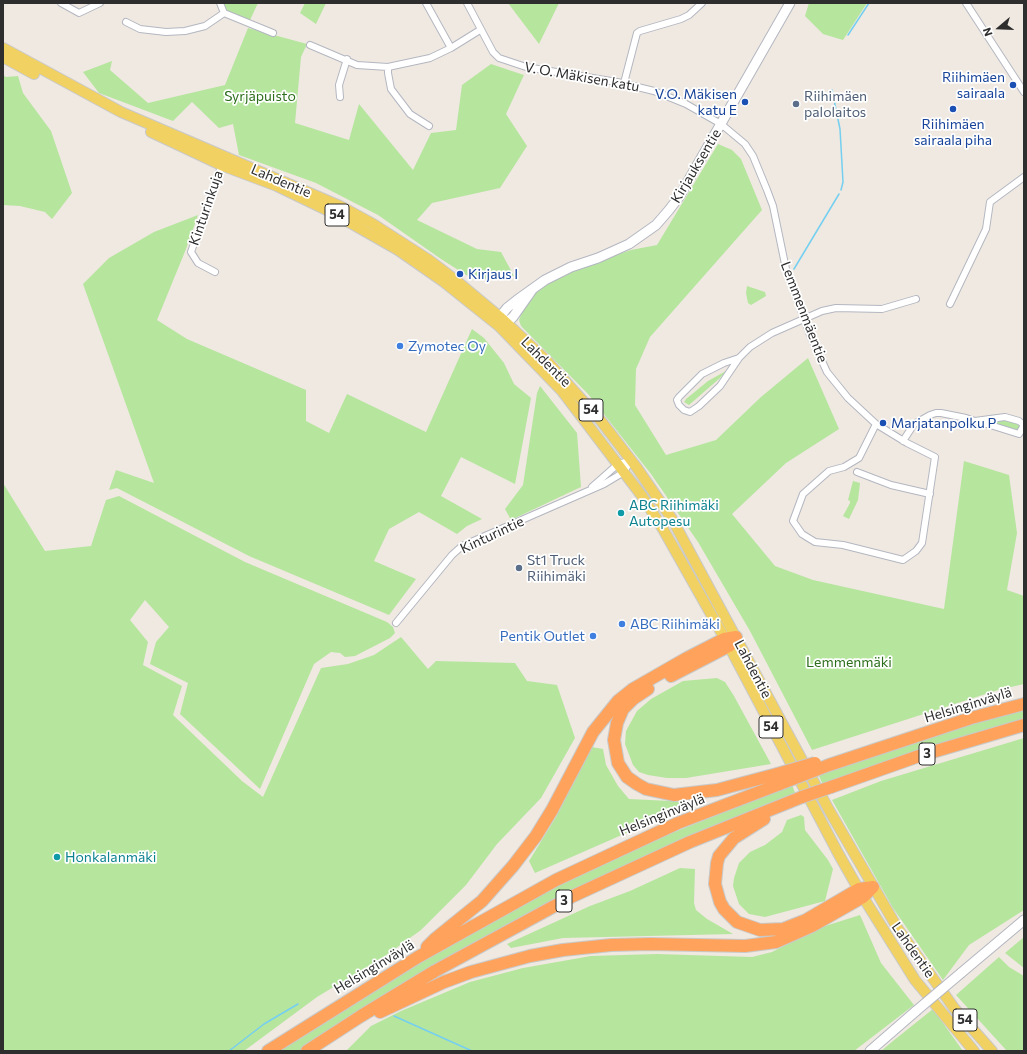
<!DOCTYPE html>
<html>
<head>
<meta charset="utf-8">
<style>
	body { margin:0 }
	#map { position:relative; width:1027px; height:1054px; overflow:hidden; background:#efe9e1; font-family:Commissioner,sans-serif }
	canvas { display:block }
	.frame { position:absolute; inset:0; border:4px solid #2e2e2e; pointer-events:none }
	.north { position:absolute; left:979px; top:8px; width:40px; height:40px; -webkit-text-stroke:3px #fff; paint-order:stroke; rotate:251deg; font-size:11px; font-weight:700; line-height:16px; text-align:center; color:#2e2e2e }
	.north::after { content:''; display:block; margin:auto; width:14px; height:18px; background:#2e2e2e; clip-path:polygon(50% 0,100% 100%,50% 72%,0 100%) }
</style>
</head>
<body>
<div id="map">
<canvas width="1027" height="1054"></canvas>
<div class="frame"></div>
<div class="north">N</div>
</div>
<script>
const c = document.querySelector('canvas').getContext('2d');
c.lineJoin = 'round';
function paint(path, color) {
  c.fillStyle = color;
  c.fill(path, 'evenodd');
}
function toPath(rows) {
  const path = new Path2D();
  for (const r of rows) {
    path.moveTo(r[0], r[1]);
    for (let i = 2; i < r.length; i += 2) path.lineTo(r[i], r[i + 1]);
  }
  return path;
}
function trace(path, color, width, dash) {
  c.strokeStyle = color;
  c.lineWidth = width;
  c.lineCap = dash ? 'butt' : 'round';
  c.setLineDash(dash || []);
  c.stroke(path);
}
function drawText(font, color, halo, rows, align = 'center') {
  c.font = font + ' Commissioner,sans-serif';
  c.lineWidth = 3.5;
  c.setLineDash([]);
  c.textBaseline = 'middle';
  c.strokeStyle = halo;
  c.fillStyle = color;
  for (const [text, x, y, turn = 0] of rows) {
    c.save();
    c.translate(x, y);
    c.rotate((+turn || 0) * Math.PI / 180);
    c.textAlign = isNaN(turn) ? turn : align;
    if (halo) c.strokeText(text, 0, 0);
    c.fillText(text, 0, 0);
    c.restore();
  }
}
const green = toPath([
	[220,3,258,3,250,20,225,12],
	[305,3,326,3,316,24,300,13],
	[508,3,559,3,539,44],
	[809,3,867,3,843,40,823,34,805,16],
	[248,28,307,44,301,57,295,123,349,140,359,104,413,170,431,133,456,130,462,85,491,64,524,75,506,114,527,146,500,188,432,203,417,220,477,249,501,252,514,276,474,280,441,259,378,215,316,183,239,155,233,124,219,128,192,102,173,121,99,93,83,72,112,61,110,70,148,103,225,85],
	[3,75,6,77,18,76,23,93,51,131,72,193,52,219,45,212,20,206,3,205],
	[718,144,732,150,741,159,762,210,650,337,636,369,635,405,666,455,716,440,761,397,808,358,839,429,786,463,732,514,775,566,813,580,944,609,964,461,1009,475,1017,533,1007,590,1024,596,1024,684,998,690,812,750,750,631,698,542,651,474,588,394,521,326,519,320,524,307,536,292,548,282,572,270,631,250,657,245],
	[198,215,186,249,157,320,187,339,306,390,306,421,329,433,347,394,426,432,472,329,484,338,504,363,514,384,531,398,515,484,461,457,441,496,482,519,467,526,457,534,419,512,389,529,374,561,416,579,389,615,249,556,117,488,109,490,116,470,154,483,83,284,109,258,154,232],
	[747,286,765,292,766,296,751,305,748,303,746,293],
	[726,371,720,378,689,405,684,402,686,399,708,381],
	[540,386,577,433,581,487,511,520,505,509,523,485,537,393],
	[1003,419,1019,425,1019,429,1016,431,987,422],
	[853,481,860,483,858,500,849,519,843,516,850,503,850,501,848,500],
	[3,483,45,551,91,546,106,500,119,496,245,562,387,622,393,627,395,633,390,638,355,656,345,657,340,653,331,652,314,664,260,789,180,714,188,683,150,664,156,642,169,627,145,600,130,620,148,642,143,665,182,686,173,715,242,781,263,797,321,668,348,664,374,655,401,637,428,669,436,661,515,663,527,681,557,685,575,738,541,798,497,844,466,885,421,930,385,956,317,997,244,1051,3,1051],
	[717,678,725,682,734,696,771,764,686,778,667,778,648,775,639,772,633,765,625,744,626,731,637,711,651,699,683,681],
	[1024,710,1024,721,823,785,819,776,841,766,958,728],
	[1024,738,1024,910,969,945,943,980,893,908,832,800,881,781],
	[592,747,603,749,606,765,618,786,629,799,691,802,688,806,535,873,529,861,556,817],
	[792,785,796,795,677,843,350,1018,301,1051,280,1051,345,1008,424,961,556,887,672,833],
	[801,815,804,817,805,830,828,860,833,869,825,901,765,917,749,914,739,904,733,886,734,878,739,863,750,852,765,845,782,832,787,820],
	[680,868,695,869,694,903,696,910,707,919,733,934,563,938,511,948,507,944,590,906,630,891],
	[860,915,881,963,914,1005,854,1051,346,1051,371,1026,401,1011,470,982,523,968,591,956,657,954,752,957,772,952,819,928],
	[1024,937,1024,968,1005,953],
	[999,957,1009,967,1024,976,1024,1051,1007,1051,956,995],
	[933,1009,963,1051,881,1051,893,1041]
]);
const stream = toPath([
	[848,35,869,3],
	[832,90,840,129,843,182,841,190],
	[794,269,839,194],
	[394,1016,472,1051],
	[229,1051,264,1024,298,1004]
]);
const street = toPath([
	[61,3,79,13,100,3],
	[220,3,224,13],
	[426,3,451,48],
	[467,3,493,52,499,58,526,67,617,82,654,91,686,104,721,124,745,144,753,156,767,190,773,206,786,269,810,335,827,372,848,398,876,424,907,443,935,457,922,543,916,551,903,560,843,545,815,542,802,534,793,521,803,494,829,471,844,467,859,458,876,424],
	[966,3,1024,92],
	[224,13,273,33],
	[126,22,140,29,166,32,185,31,205,26,224,13],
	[310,45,357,65,388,67,430,58,451,48,480,30],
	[388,67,388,73,391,89,410,114,429,126],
	[624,83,637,33,640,31,681,19,689,15,702,3],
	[340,97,339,85,347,59],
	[215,272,198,263,191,252,222,164],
	[950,304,986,229,990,202,1024,177],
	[739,358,720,386,699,406,690,412,684,410,679,405,677,400,679,397,702,374,724,363,739,358,750,347,772,333,822,311,836,308,882,309,916,299],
	[903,441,914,424,930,415,936,413,941,413,966,418,975,421,987,424,1019,434,1024,425,1019,421,1005,417,975,421],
	[857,472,891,485,930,494],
	[592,487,618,464,631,460],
	[396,623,452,555,462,546,604,484,624,472,631,460]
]);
const secondary = toPath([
	[532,290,513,317,506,323,499,326,500,317,507,308,517,300,545,280,571,267,598,258,629,244,656,225,669,210,679,197,790,3],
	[961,973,1024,920],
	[870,1051,916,1011]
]);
const primary = toPath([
	[3,48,121,112,340,206,373,224,429,260,458,282,500,317,548,362,601,421,637,468,672,519,829,810,898,929,954,1008,992,1051],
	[3,57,34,74],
	[151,132,221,165,277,186,333,213,398,250,444,282,499,326,562,391,642,496,663,529,729,646,838,853,863,897,915,980,974,1051]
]);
const highway = toPath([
	[671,676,729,646,736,637],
	[648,689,633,699,623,709,617,723,614,740,618,763,627,777,637,784,646,789,674,795,717,790,777,774],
	[829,765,971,718,1024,704],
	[831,787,919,756,1024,725],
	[764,819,734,838,719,856,717,863,715,884,720,902,724,909,737,922,760,930,783,929,806,920,859,889,873,887],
	[427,947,435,939,482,901,513,866,536,836,552,810,593,732,618,701,633,689,687,658,724,639,736,637],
	[380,1012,444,982,471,972,530,956,563,950,611,945,650,944,745,946,776,942,812,926,863,897,873,887],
	[268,1051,418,957,556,880,678,823,780,784],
	[307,1051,361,1016,435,971,571,897,690,842,802,797]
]);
const secondaryBridge = toPath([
	[916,1011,961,973]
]);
const highwayBridge = toPath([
	[777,774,815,763],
	[780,784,829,765],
	[802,797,831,787]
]);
const markers = [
	[1013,85,4,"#1a4fb4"],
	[745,102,4,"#1a4fb4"],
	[796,104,4,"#5c6f8a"],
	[953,109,4,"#1a4fb4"],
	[460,274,4,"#1a4fb4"],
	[400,346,4,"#3f7fe0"],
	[883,423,4,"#1a4fb4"],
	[621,513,4,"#0f9aa8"],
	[519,568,4,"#5c6f8a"],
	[622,624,4,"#3f7fe0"],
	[593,636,4,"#3f7fe0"],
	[57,857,4,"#0f9aa8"]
];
const shields = [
	[337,215,24],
	[591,410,24],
	[771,727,24],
	[927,754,16],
	[564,901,16],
	[965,1020,24]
];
const shieldNames = [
	["54",337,215],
	["54",591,410],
	["54",771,727],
	["3",927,754],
	["3",564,901],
	["54",965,1020]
];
const streetNames = [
	["V. O. Mäkisen katu",582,77,10],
	["Kirjauksentie",696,166,-59],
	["Lahdentie",281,181,23],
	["Kinturinkuja",206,208,-71],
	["Lemmenmäentie",804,312,69],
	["Lahdentie",546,362,45],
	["Kinturintie",492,535,-25],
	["Lahdentie",753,669,62],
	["Helsinginväylä",968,705,-17],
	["Helsinginväylä",662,815,-22],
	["Lahdentie",913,950,55],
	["Helsinginväylä",374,967,-31]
];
const transitNames = [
	["Riihimäen",1005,77],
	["sairaala",1005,93],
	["V.O. Mäkisen",737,94],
	["katu E",737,110],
	["Riihimäen",953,124,"center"],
	["sairaala piha",953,140,"center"],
	["Kirjaus I",468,274,"left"],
	["Marjatanpolku P",891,423,"left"]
];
const parkNames = [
	["Syrjäpuisto",260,96],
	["Lemmenmäki",849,662]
];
const serviceNames = [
	["Riihimäen",804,96],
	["palolaitos",804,112],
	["St1 Truck",527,560],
	["Riihimäki",527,576]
];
const shopNames = [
	["Zymotec Oy",408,346],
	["ABC Riihimäki",630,624],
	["Pentik Outlet",585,636,"right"]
];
const cultureNames = [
	["ABC Riihimäki",629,505],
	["Autopesu",629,521],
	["Honkalanmäki",65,857]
];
paint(green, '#b6e59e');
trace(stream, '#75cff0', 1.5);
trace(street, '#b4b7c1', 8);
trace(secondary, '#b4b7c1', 11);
trace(primary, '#c9c9c9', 12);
trace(highway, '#c9c9c9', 14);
trace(street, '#fff', 6);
trace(secondary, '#fff', 9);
trace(primary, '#f2d163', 10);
trace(highway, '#ffa35c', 12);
trace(secondaryBridge, '#b4b7c1', 11, []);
trace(highwayBridge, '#c9c9c9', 14, []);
trace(secondaryBridge, '#fff', 9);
trace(highwayBridge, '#ffa35c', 12);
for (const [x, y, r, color] of markers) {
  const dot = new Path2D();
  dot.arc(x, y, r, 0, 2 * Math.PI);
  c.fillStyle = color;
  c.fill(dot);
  trace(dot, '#fff', 1.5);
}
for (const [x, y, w] of shields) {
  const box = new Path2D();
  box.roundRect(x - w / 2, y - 11, w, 22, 3);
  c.fillStyle = '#fff';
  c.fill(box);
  trace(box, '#2e2e2e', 1);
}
drawText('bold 13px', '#2e2e2e', null, shieldNames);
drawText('14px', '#2e2e2e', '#fff', streetNames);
drawText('14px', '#164399', '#fff', transitNames, 'right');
drawText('14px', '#2c6e1b', '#fff', parkNames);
drawText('14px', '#4e5e75', '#fff', serviceNames, 'left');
drawText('14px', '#366cbe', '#fff', shopNames, 'left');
drawText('14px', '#0d838f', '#fff', cultureNames, 'left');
</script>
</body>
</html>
